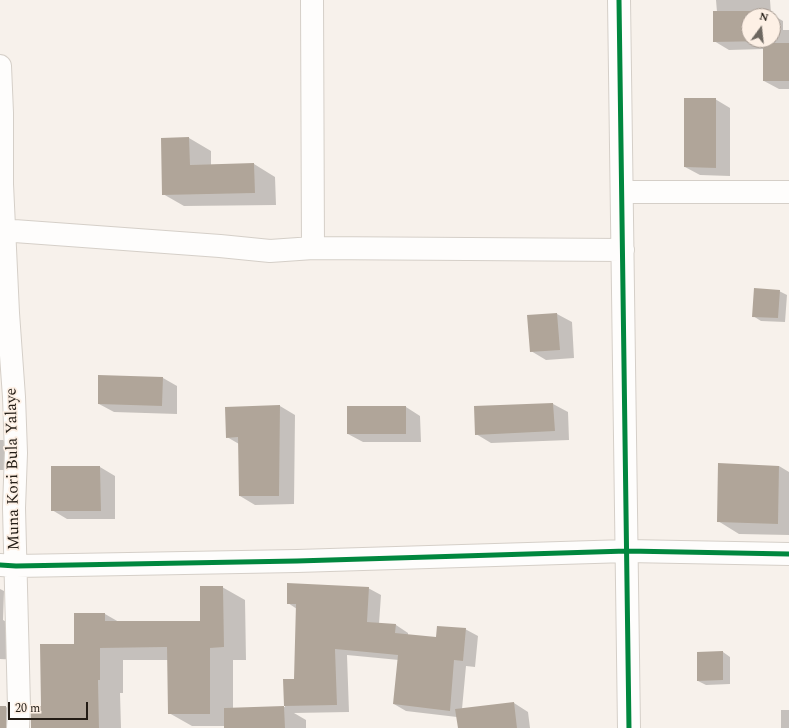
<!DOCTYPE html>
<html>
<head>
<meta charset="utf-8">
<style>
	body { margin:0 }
	#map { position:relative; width:789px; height:728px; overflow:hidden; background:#f7f1eb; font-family:Spectral,serif }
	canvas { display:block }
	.north { position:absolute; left:741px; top:8px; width:40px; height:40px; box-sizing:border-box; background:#fdf0e5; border:1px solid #a69b92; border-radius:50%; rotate:15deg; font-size:11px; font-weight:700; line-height:16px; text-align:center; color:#231c15 }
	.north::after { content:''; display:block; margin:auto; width:14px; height:18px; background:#6d6760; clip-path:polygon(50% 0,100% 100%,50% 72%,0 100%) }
	.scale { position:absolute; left:8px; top:702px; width:80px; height:18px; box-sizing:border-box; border:2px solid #231c15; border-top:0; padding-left:5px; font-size:12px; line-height:14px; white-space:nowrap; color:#231c15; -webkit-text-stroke:3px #fdf0e5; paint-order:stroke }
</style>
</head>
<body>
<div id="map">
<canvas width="789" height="728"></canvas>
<div class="north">N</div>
<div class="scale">20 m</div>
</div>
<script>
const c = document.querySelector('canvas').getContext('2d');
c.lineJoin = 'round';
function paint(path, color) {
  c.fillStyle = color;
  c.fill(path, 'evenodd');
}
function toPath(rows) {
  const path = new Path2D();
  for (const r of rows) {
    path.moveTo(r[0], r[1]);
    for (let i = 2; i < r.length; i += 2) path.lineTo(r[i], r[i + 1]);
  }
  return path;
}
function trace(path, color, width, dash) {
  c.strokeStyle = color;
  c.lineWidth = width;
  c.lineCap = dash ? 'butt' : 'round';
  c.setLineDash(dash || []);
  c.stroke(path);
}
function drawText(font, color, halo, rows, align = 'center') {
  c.font = font + ' Spectral,serif';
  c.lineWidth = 3.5;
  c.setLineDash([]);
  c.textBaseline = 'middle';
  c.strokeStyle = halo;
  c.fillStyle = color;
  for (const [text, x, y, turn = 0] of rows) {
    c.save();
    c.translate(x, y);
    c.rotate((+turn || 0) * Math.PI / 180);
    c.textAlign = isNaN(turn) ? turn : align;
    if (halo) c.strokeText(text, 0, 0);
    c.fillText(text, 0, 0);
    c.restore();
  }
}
const shadow = toPath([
	[716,0,770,0,771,14,783,21,783,30,789,30,789,89,779,89,764,81,764,49,729,50,714,41,717,12],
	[749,16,773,16,773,40,749,40],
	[715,99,730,108,730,176,700,175,685,167],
	[189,138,211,151,211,165,254,164,275,177,276,205,184,206,163,194,162,139],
	[779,291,787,295,785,322,761,321,753,316],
	[557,314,572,322,574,358,546,360,531,351],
	[163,378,177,386,177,414,114,412,99,404],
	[553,404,568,412,569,440,491,443,476,434],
	[280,406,295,415,294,504,255,505,240,496,239,444,227,437,226,408],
	[406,407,420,416,421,442,363,442,348,434],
	[0,440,3,440,10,444,10,470,0,470],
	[779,466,789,472,789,535,739,534,718,521],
	[52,467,100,467,115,476,115,519,67,519,52,510],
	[222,587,245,600,246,660,233,660,233,709,285,707,284,680,295,680,297,609,288,603,368,588,381,595,379,624,396,625,408,633,408,635,437,638,465,629,478,636,475,667,466,666,462,709,514,703,528,712,530,728,459,728,457,717,406,711,394,704,399,660,347,655,349,712,294,713,306,720,306,728,225,728,225,726,192,726,169,713,168,660,123,660,123,693,120,693,121,728,31,728,75,645,105,614,119,622,201,622],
	[0,589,4,591,3,620,19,629,20,660,0,659],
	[723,652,730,657,730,684,706,685,698,681],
	[0,707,6,707,29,721,29,728,0,728],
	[781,710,789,710,789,728,781,728]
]);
const building = toPath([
	[713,11,768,11,768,16,749,16,749,40,768,40,768,41,713,42],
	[763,43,789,43,789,81,763,81],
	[684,98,716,98,716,168,684,167],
	[189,137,190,165,254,163,255,193,162,195,161,138],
	[754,288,780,290,778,318,752,317],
	[557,313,560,350,530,352,527,315],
	[98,375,163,377,162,406,98,404],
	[553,403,555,431,475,435,474,406],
	[280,405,279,496,239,496,238,437,226,438,225,407],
	[347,406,406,406,406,434,347,434],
	[718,463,779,466,778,524,717,522],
	[51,466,100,466,101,511,51,511],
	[287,583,369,587,367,622,396,624,395,633,436,637,437,626,466,628,463,661,454,660,450,711,393,704,398,655,335,649,337,705,284,706,283,679,294,679,296,604,287,604],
	[200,586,223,586,224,647,210,648,210,714,168,714,167,647,100,648,100,680,98,680,99,728,31,728,31,707,41,706,40,644,74,644,74,613,105,613,105,621,200,621],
	[723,651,723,680,697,681,697,652],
	[514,702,517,728,458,728,455,709],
	[0,706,6,706,6,728,0,728],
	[284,706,285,728,224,728,224,708]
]);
const street = toPath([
	[312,0,313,248],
	[619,0,629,728],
	[0,66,2,113,2,184,8,313,14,397,16,453,14,508,19,707,18,728],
	[622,192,789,192],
	[0,230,220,246,270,251,313,248,623,250],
	[0,565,16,566,297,561,627,551,789,554]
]);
const cycleway = toPath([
	[619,0,629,728],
	[0,565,16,566,297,561,627,551,789,554]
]);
const streetNames = [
	["Muna Kori Bula Yalaye",14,469,-91]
];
paint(shadow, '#0003');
paint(building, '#b0a599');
trace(street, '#d5cfc8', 24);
trace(street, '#fefdfc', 22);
trace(cycleway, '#00873e', 5);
drawText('16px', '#231c15', '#fdf0e5', streetNames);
</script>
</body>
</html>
